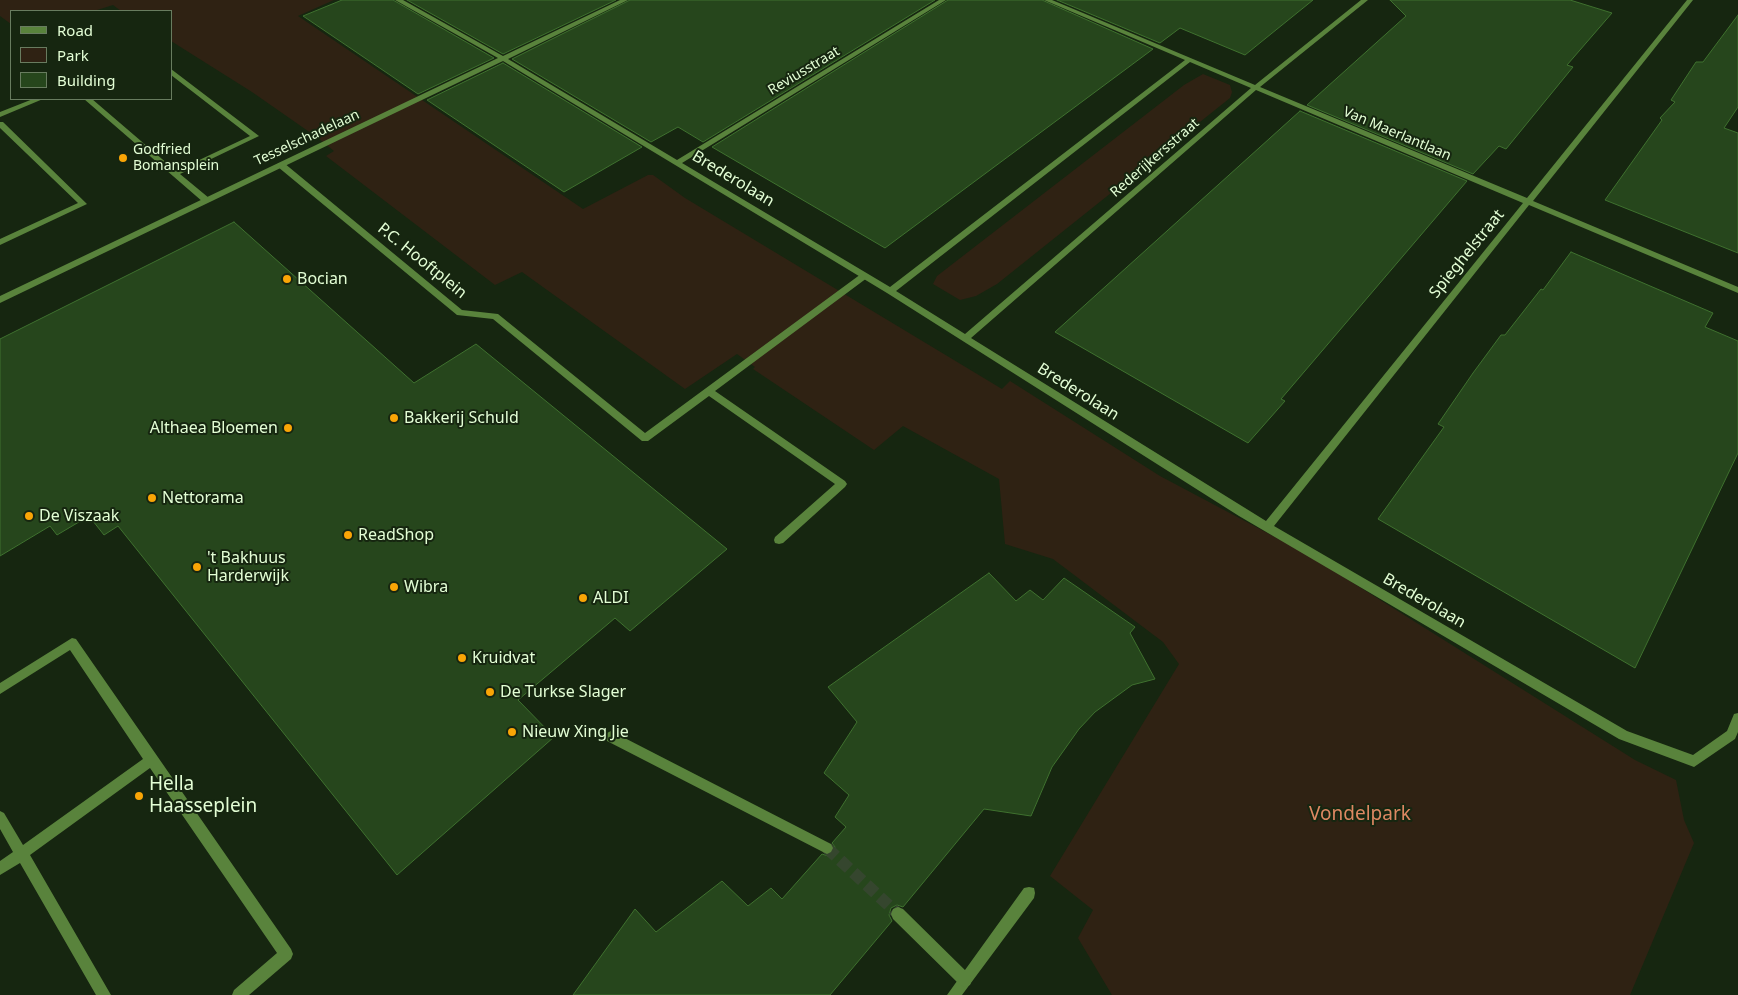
<!DOCTYPE html>
<html>
<head>
<meta charset="utf-8">
<style>
	body { margin:0 }
	#map { position:relative; width:1738px; height:995px; overflow:hidden; background:#162610; font-family:"Noto Sans",sans-serif }
	canvas { display:block }
	.legend { position:absolute; left:10px; top:10px; width:162px; height:90px; box-sizing:border-box; background:#162610; border:1px solid #687c5f; margin:0; padding:6px 9px; list-style:none; font-size:15px; color:#e3fed5 }
	.legend li { display:flex; align-items:center; gap:10px; height:25px }
	.legend b { width:25px; border:1px solid #687c5f }
</style>
</head>
<body>
<div id="map">
<canvas width="1738" height="995"></canvas>
<ul class="legend">
<li><b style="height:6px;background:#59833c"></b>Road</li>
<li><b style="height:14px;background:#2f2213"></b>Park</li>
<li><b style="height:14px;background:#26461c"></b>Building</li>
</ul>
</div>
<script>
const c = document.querySelector('canvas').getContext('2d');
c.lineJoin = 'round';
function paint(path, color) {
  c.fillStyle = color;
  c.fill(path, 'evenodd');
}
function toPath(rows) {
  const path = new Path2D();
  for (const r of rows) {
    path.moveTo(r[0], r[1]);
    for (let i = 2; i < r.length; i += 2) path.lineTo(r[i], r[i + 1]);
  }
  return path;
}
function trace(path, color, width, dash) {
  c.strokeStyle = color;
  c.lineWidth = width;
  c.lineCap = dash ? 'butt' : 'round';
  c.setLineDash(dash || []);
  c.stroke(path);
}
function drawText(font, color, halo, rows, align = 'center') {
  c.font = font + ' "Noto Sans",sans-serif';
  c.lineWidth = 4;
  c.setLineDash([]);
  c.textBaseline = 'middle';
  c.strokeStyle = halo;
  c.fillStyle = color;
  for (const [text, x, y, turn = 0] of rows) {
    c.save();
    c.translate(x, y);
    c.rotate((+turn || 0) * Math.PI / 180);
    c.textAlign = isNaN(turn) ? turn : align;
    if (halo) c.strokeText(text, 0, 0);
    c.fillText(text, 0, 0);
    c.restore();
  }
}
const green = toPath([
	[0,0,334,0,298,16,583,209,648,175,653,175,685,198,1002,389,1010,381,1160,476,1307,554,1635,760,1676,780,1684,820,1694,843,1630,995,1112,995,1078,938,1093,910,1050,876,1179,664,1163,642,1053,559,1005,544,999,479,903,426,874,450,753,369,755,367,737,354,685,389,522,272,495,285,326,156,334,151,318,138,252,92,171,41,171,11,121,11,113,5,94,11,11,11,11,24,0,16],
	[1203,74,1230,85,1232,92,1230,98,997,284,976,296,960,300,933,284,937,276,1184,85]
]);
const building = toPath([
	[342,0,393,0,494,58,418,94,303,16,342,0],
	[407,0,616,0,503,54,407,0],
	[630,0,935,0,703,142,678,127,651,142,512,59,630,0],
	[948,0,1042,0,1153,49,885,248,712,147,948,0],
	[1057,0,1313,0,1245,55,1180,28,1160,43,1057,0],
	[1390,0,1570,0,1612,13,1567,65,1573,67,1506,149,1499,146,1473,174,1307,105,1406,16,1390,0],
	[1738,15,1738,107,1724,128,1738,133,1738,253,1605,200,1662,120,1660,118,1675,102,1671,100,1696,62,1703,62,1738,15],
	[503,63,642,147,564,192,427,100,503,63],
	[1300,111,1467,181,1281,399,1285,401,1248,443,1055,332,1300,111],
	[234,222,414,383,476,344,727,549,630,631,615,618,518,700,554,737,397,875,118,526,104,535,89,516,57,535,50,526,0,556,0,339,234,222],
	[1571,252,1713,313,1705,327,1738,341,1738,453,1635,668,1378,519,1444,427,1438,424,1473,373,1501,335,1505,335,1541,289,1543,290,1571,252],
	[989,573,1016,601,1030,590,1043,600,1064,578,1135,627,1130,633,1155,679,1132,685,1095,712,1079,729,1052,767,1031,816,984,809,903,907,897,905,891,908,889,915,892,921,830,995,573,995,635,909,656,932,722,881,748,906,771,888,782,899,822,854,828,856,833,853,835,847,832,843,846,827,835,817,849,795,824,773,857,722,828,687,989,573]
]);
const streetTunnel = toPath([
	[827,848,898,914]
]);
const lane = toPath([
	[171,69,259,136,180,174,209,198,209,202,203,202,84,99,92,99,176,171,250,136,171,75,171,69],
	[0,122,3,122,87,204,0,245,0,239,78,203,0,128,0,122],
	[278,163,284,163,462,310,498,314,645,433,861,274,867,274,867,278,715,391,845,481,847,484,845,487,783,543,779,544,775,543,774,540,775,537,835,484,709,396,648,441,642,441,493,319,457,315,278,167,278,163],
	[72,638,76,639,291,949,293,954,291,959,249,995,232,995,234,990,277,953,150,768,30,855,111,995,96,995,20,863,0,875,0,861,13,852,0,829,0,811,4,813,23,845,143,759,70,650,0,694,0,683,72,638],
	[1029,887,1034,888,1035,893,1034,898,962,995,947,995,1024,888,1029,887]
]);
const street = toPath([
	[395,0,403,0,503,56,620,0,628,0,508,59,677,160,939,0,946,0,682,163,890,287,1185,60,1044,0,1052,0,1255,85,1361,0,1368,0,1260,87,1527,198,1687,0,1693,0,1533,201,1738,287,1738,293,1529,205,1274,526,1627,731,1693,755,1727,731,1734,714,1738,713,1738,732,1735,739,1694,767,1619,739,1239,516,887,293,503,61,0,303,0,296,498,58,395,0],
	[1190,62,1251,88,965,334,896,291,1190,62],
	[1256,90,1523,203,1266,521,971,338,1256,90],
	[33,99,43,99,0,117,0,112,33,99],
	[611,731,831,844,833,848,831,852,827,854,823,852,607,741,605,737,607,733,611,731],
	[898,907,903,909,970,975,972,980,970,985,965,987,960,985,893,919,891,914,893,909,898,907]
]);
const markers = [
	[123,158,5,"#f9a506"],
	[287,279,5,"#f9a506"],
	[394,418,5,"#f9a506"],
	[288,428,5,"#f9a506"],
	[152,498,5,"#f9a506"],
	[29,516,5,"#f9a506"],
	[348,535,5,"#f9a506"],
	[197,567,5,"#f9a506"],
	[394,587,5,"#f9a506"],
	[583,598,5,"#f9a506"],
	[462,658,5,"#f9a506"],
	[490,692,5,"#f9a506"],
	[512,732,5,"#f9a506"],
	[139,796,5,"#f9a506"]
];
const farStreetnames = [
	["Reviusstraat",804,71,-31],
	["Van Maerlantlaan",1397,134,23],
	["Tesselschadelaan",307,138,-25],
	["Rederijkersstraat",1155,158,-41]
];
const farPoinames = [
	["Godfried",133,150],
	["Bomansplein",133,166]
];
const streetNames = [
	["Brederolaan",733,179,31],
	["Spieghelstraat",1467,254,-51],
	["P.C. Hooftplein",422,261,39],
	["Brederolaan",1078,392,32],
	["Brederolaan",1424,601,30]
];
const poiNames = [
	["Bocian",297,279],
	["Bakkerij Schuld",404,418],
	["Althaea Bloemen",278,428,"right"],
	["Nettorama",162,498],
	["De Viszaak",39,516],
	["ReadShop",358,535],
	["'t Bakhuus",207,558],
	["Harderwijk",207,576],
	["Wibra",404,587],
	["ALDI",593,598],
	["Kruidvat",472,658],
	["De Turkse Slager",500,692],
	["Nieuw Xing Jie",522,732]
];
const nearPoinames = [
	["Hella",149,785],
	["Haasseplein",149,807]
];
const nearParknames = [
	["Vondelpark",1360,815]
];
paint(green, '#2f2213');
paint(building, '#26461c');
trace(building, '#3f712f', 1);
trace(streetTunnel, '#35462e', 12, [12, 6]);
paint(lane, '#59833c');
paint(street, '#59833c');
for (const [x, y, r, color] of markers) {
  const dot = new Path2D();
  dot.arc(x, y, r, 0, 2 * Math.PI);
  c.fillStyle = color;
  c.fill(dot);
  trace(dot, '#162610', 2);
}
drawText('14px', '#e3fed5', '#162610', farStreetnames);
drawText('14px', '#e3fed5', '#162610', farPoinames, 'left');
drawText('16px', '#e3fed5', '#162610', streetNames);
drawText('16px', '#e3fed5', '#162610', poiNames, 'left');
drawText('19px', '#e3fed5', '#162610', nearPoinames, 'left');
drawText('19px', '#dd8862', '#162610', nearParknames);
</script>
</body>
</html>
